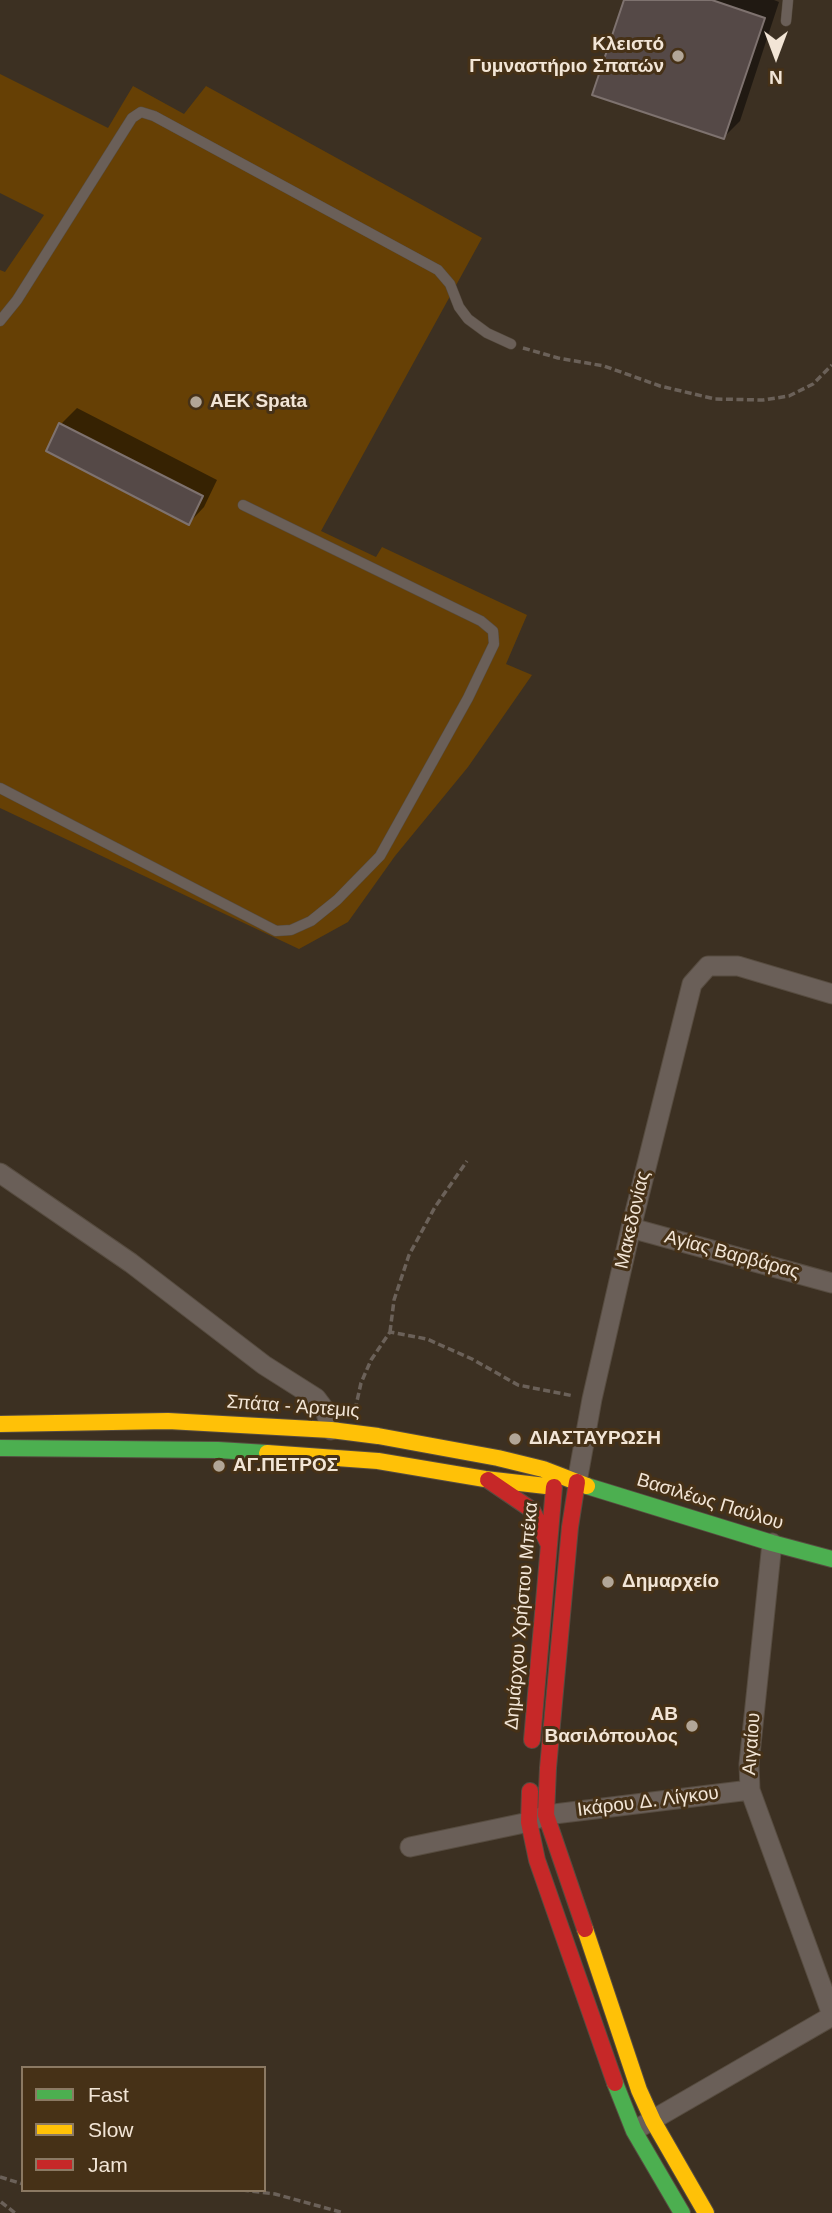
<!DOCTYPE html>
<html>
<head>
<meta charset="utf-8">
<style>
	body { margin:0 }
	#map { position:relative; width:832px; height:2213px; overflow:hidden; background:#3c3022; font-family:Helvetica,sans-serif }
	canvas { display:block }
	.legend { position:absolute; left:21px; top:2066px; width:245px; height:126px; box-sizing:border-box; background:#463117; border:2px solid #8b7963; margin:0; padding:9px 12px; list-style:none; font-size:21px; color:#f2e5d6 }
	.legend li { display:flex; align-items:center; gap:14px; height:35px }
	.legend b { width:35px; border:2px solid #8b7963 }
	.north { position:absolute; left:741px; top:21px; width:70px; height:70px; -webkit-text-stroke:5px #463117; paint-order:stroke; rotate:180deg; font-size:19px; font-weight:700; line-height:28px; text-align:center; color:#f2e5d6 }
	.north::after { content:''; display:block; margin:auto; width:24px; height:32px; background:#f2e5d6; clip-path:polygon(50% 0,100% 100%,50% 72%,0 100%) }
</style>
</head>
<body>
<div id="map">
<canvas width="832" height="2213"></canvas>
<ul class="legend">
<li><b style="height:9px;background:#4caf50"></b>Fast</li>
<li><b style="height:9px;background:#ffc107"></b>Slow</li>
<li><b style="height:9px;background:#c62828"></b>Jam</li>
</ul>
<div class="north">N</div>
</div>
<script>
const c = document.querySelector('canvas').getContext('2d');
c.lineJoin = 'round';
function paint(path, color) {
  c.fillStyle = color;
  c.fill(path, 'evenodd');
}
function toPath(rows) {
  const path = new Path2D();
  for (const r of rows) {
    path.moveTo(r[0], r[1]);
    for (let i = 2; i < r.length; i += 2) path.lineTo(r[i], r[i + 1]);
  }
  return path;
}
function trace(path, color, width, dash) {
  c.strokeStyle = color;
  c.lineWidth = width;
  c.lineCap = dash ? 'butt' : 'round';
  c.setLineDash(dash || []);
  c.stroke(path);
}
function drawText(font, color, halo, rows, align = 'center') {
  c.font = font + ' Helvetica,sans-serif';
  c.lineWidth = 6;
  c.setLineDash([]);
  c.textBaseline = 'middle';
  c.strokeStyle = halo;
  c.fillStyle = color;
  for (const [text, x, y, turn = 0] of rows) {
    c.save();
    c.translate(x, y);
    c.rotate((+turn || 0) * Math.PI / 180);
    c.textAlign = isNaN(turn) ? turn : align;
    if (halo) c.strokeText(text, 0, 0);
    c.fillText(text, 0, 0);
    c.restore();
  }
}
const green = toPath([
	[0,74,108,128,133,86,184,114,206,86,482,238,321,531,376,557,382,547,527,615,506,664,532,675,468,767,395,856,348,922,299,949,0,808,0,270,5,272,44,215,0,193]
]);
const shadow = toPath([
	[625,0,774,0,779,2,740,121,724,137],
	[77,408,217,480,204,507,189,523,48,450,61,424]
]);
const building = toPath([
	[624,0,712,0,765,18,724,139,592,95,624,0],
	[59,423,203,496,189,525,46,451,59,423]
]);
const path = toPath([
	[523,348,558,358,604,366,660,386,715,399,763,400,789,396,813,384,832,365],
	[390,1332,394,1300,409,1255,435,1207,467,1161],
	[355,1410,361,1383,371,1360,390,1332,427,1339,472,1359,518,1385,574,1396],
	[0,2177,23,2184],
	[242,2190,275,2194,344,2213],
	[1,2202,15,2213]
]);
const lane = toPath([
	[786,21,788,0],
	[0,321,17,300,132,118,141,112,154,116,438,270,450,284,459,307,468,319,487,333,511,344],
	[0,788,276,931,291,930,311,921,337,900,380,856,468,698,494,644,493,631,481,621,243,505]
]);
const street = toPath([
	[0,1173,131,1263,264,1365,316,1398,325,1410,331,1430],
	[631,1228,832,1283],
	[577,1482,592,1399,631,1228,692,984,708,966,738,966,832,994],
	[772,1543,749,1764,750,1790,832,2015],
	[410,1847,529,1822,546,1815,750,1790],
	[642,2126,832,2016]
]);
const fast = toPath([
	[0,1448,218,1450,267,1453],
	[587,1486,772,1543,832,1559],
	[615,2083,634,2131,682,2213]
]);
const slow = toPath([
	[0,1424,168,1421,331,1430,378,1436,498,1458,543,1469,587,1486],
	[267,1453,378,1461,485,1479,546,1486],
	[585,1929,639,2090,653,2121,706,2213]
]);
const jam = toPath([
	[488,1480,532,1510,549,1545],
	[577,1482,570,1527,548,1768,546,1815,585,1929],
	[532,1740,554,1487],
	[530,1791,529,1822,537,1860,615,2083]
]);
const markers = [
	[678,56,7,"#b2a697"],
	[196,402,7,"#b2a697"],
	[515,1439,7,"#b2a697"],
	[219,1466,7,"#b2a697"],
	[608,1582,7,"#b2a697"],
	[692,1726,7,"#b2a697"]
];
const poiNames = [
	["Κλειστό",664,45,"right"],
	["Γυμναστήριο Σπατών",664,67,"right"],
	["AEK Spata",210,402],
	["ΔΙΑΣΤΑΥΡΩΣΗ",529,1439],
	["ΑΓ.ΠΕΤΡΟΣ",233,1466],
	["Δημαρχείο",622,1582],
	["ΑΒ",678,1715,"right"],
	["Βασιλόπουλος",678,1737,"right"]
];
const streetNames = [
	["Μακεδονίας",633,1220,-77],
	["Αγίας Βαρβάρας",732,1255,15],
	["Σπάτα - Άρτεμις",293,1407,4],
	["Βασιλέως Παύλου",710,1502,17],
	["Δημάρχου Χρήστου Μπέκα",522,1616,-85],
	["Αιγαίου",752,1744,-86],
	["Ικάρου Δ. Λίγκου",648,1802,-7]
];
paint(green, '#664005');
paint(shadow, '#0007');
paint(building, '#554947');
trace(building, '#7e726f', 2);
trace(lane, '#574c40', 11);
trace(street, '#574c40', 21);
trace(fast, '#574c40', 18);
trace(slow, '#574c40', 18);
trace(jam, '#574c40', 18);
trace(path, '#6b6159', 3.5, [7, 3.5]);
trace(lane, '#6a5f58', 10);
trace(street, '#6a5f58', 19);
trace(fast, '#4caf50', 16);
trace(slow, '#ffc107', 16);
trace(jam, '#c62828', 16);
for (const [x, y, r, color] of markers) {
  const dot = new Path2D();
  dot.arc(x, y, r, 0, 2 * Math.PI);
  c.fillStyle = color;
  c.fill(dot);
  trace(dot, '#463117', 2.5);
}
drawText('bold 19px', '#f2e5d6', '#463117', poiNames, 'left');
drawText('19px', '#f2e5d6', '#463117', streetNames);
</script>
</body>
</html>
